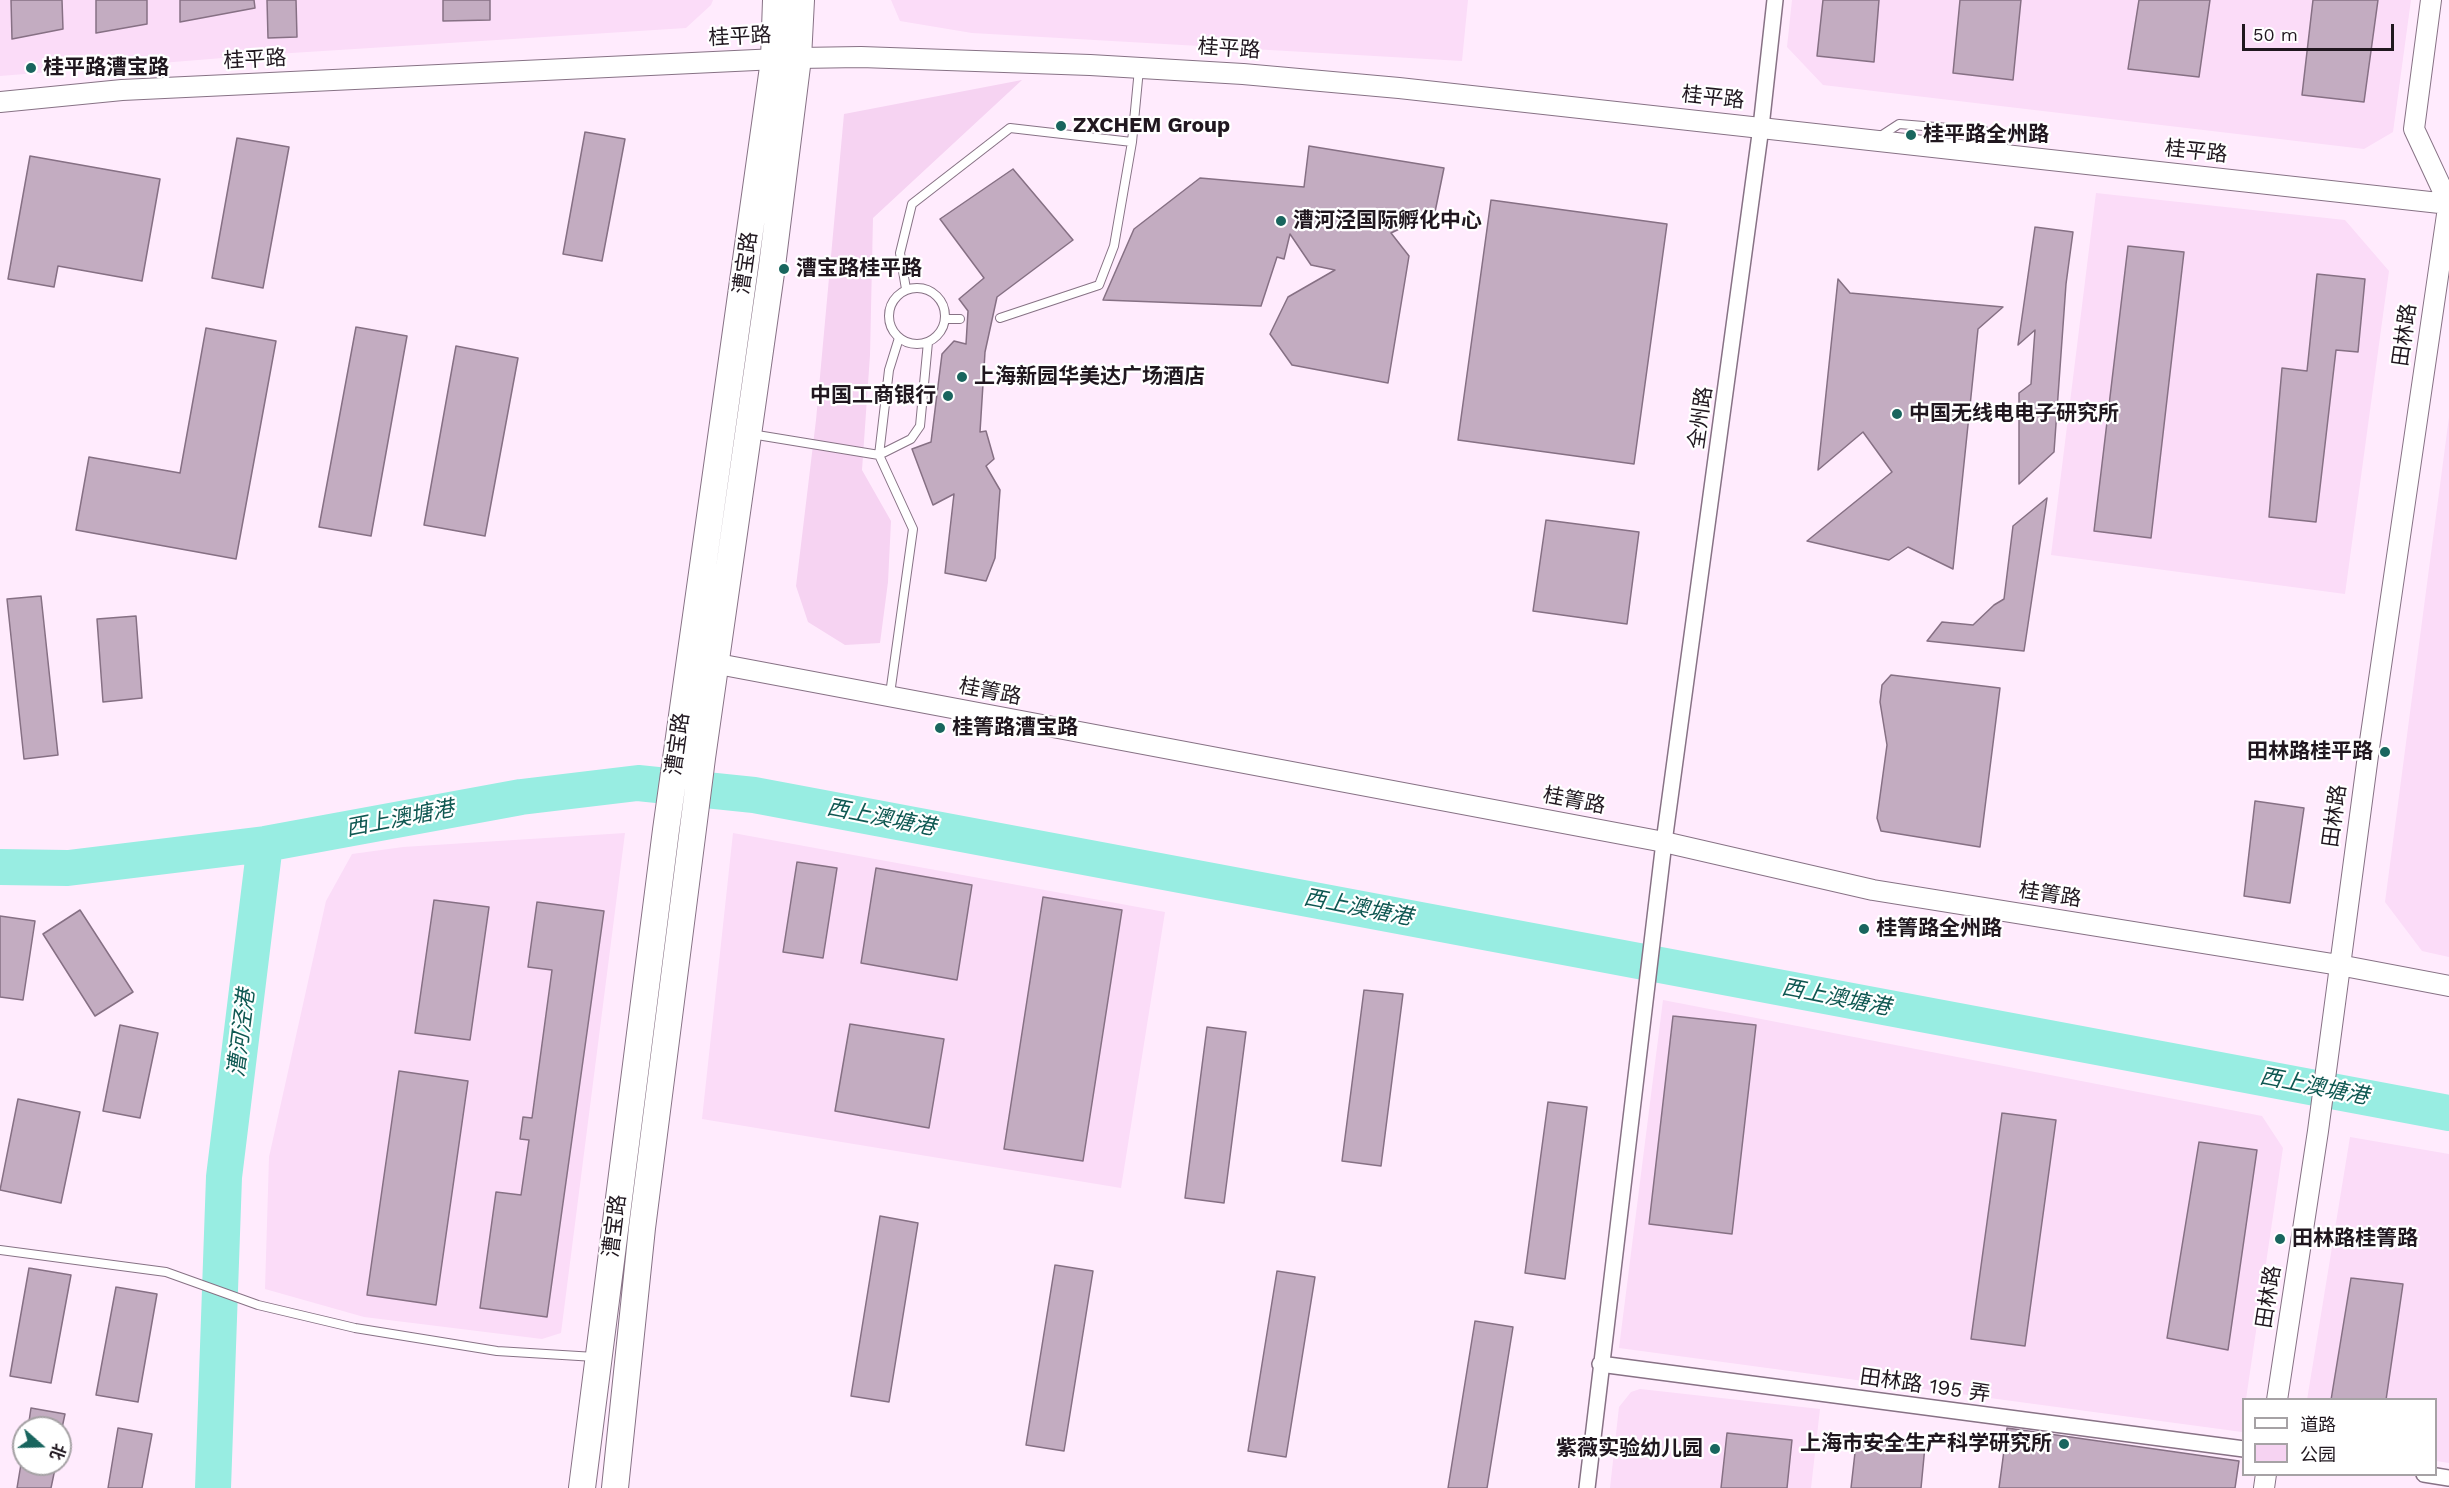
<!DOCTYPE html>
<html>
<head>
<meta charset="utf-8">
<style>
	body { margin:0 }
	#map { position:relative; width:2449px; height:1488px; overflow:hidden; background:#ffebfd; font-family:"Work Sans","Noto Sans SC",sans-serif }
	canvas { display:block }
	.legend { position:absolute; left:2242px; top:1398px; width:195px; height:78px; box-sizing:border-box; background:#fff; border:2px solid #a6a2a5; margin:0; padding:8px 10px; list-style:none; font-size:18px; color:#20171f }
	.legend li { display:flex; align-items:center; gap:12px; height:30px }
	.legend b { width:30px; border:2px solid #a6a2a5 }
	.north { position:absolute; left:12px; top:1416px; width:60px; height:60px; box-sizing:border-box; background:#fff; border:2px solid #a6a2a5; border-radius:50%; rotate:110deg; font-size:16px; font-weight:700; line-height:24px; text-align:center; color:#20171f }
	.north::after { content:''; display:block; margin:auto; width:21px; height:27px; background:#19655e; clip-path:polygon(50% 0,100% 100%,50% 72%,0 100%) }
	.scale { position:absolute; left:2242px; top:24px; width:152px; height:27px; box-sizing:border-box; border:3px solid #20171f; border-top:0; padding-left:8px; font-size:18px; line-height:21px; white-space:nowrap; color:#20171f; -webkit-text-stroke:4px #fff; paint-order:stroke }
</style>
</head>
<body>
<div id="map">
<canvas width="2449" height="1488"></canvas>
<ul class="legend">
<li><b style="height:8px;background:#fff"></b>道路</li>
<li><b style="height:16px;background:#f6d3f2"></b>公园</li>
</ul>
<div class="north">北</div>
<div class="scale">50 m</div>
</div>
<script>
const c = document.querySelector('canvas').getContext('2d');
c.lineJoin = 'round';
function paint(path, color) {
  c.fillStyle = color;
  c.fill(path, 'evenodd');
}
function toPath(rows) {
  const path = new Path2D();
  for (const r of rows) {
    if (r.length === 3) {
      path.moveTo(r[0] + r[2], r[1]);
      path.arc(r[0], r[1], r[2], 0, 2 * Math.PI);
      continue;
    }
    path.moveTo(r[0], r[1]);
    for (let i = 2; i < r.length; i += 2) path.lineTo(r[i], r[i + 1]);
  }
  return path;
}
function trace(path, color, width, dash) {
  c.strokeStyle = color;
  c.lineWidth = width;
  c.lineCap = dash ? 'butt' : 'round';
  c.setLineDash(dash || []);
  c.stroke(path);
}
function drawText(font, color, halo, rows, align = 'center') {
  c.font = font + ' "Work Sans","Noto Sans SC",sans-serif';
  c.lineWidth = 4.5;
  c.setLineDash([]);
  c.textBaseline = 'middle';
  c.strokeStyle = halo;
  c.fillStyle = color;
  for (const [text, x, y, turn = 0] of rows) {
    c.save();
    c.translate(x, y);
    c.rotate((+turn || 0) * Math.PI / 180);
    c.textAlign = isNaN(turn) ? turn : align;
    if (halo) c.strokeText(text, 0, 0);
    c.fillText(text, 0, 0);
    c.restore();
  }
}
const built = toPath([
	[0,0,713,0,711,5,686,28,260,55,0,76],
	[891,0,1468,0,1462,61,972,33,900,21],
	[1792,0,2411,0,2393,132,2364,149,1823,85,1787,47],
	[2096,193,2345,220,2389,271,2345,594,2051,555],
	[2449,417,2449,957,2422,951,2385,902],
	[625,833,561,1333,542,1339,364,1317,265,1289,269,1157,326,901,352,854,403,847],
	[733,833,1165,912,1121,1188,702,1119],
	[1663,1000,2262,1116,2283,1148,2246,1399,2244,1400,2242,1432,1619,1348],
	[2350,1137,2449,1154,2449,1463,2436,1461,2436,1400,2307,1400],
	[1640,1389,1820,1409,1811,1488,1610,1488,1619,1407,1631,1392]
]);
const green = toPath([
	[1022,80,873,218,870,355,862,470,891,521,888,582,880,643,845,645,808,622,796,586,816,420,844,114]
]);
const river = toPath([
	[0,867,68,868,265,844,521,797,638,783,754,795,2449,1113],
	[213,1488,224,1177,265,844]
]);
const building = toPath([
	[11,0,62,0,63,29,12,39,11,0],
	[96,0,147,0,147,24,96,33,96,0],
	[180,0,254,0,255,8,180,22,180,0],
	[267,0,296,0,297,37,268,38,267,0],
	[443,0,490,0,490,20,443,21,443,0],
	[1823,0,1879,0,1874,62,1817,56,1823,0],
	[1960,0,2021,0,2013,80,1953,73,1960,0],
	[2139,0,2210,0,2199,77,2128,69,2139,0],
	[2313,0,2378,0,2364,102,2302,95,2313,0],
	[585,132,625,139,602,261,563,254,585,132],
	[237,138,289,147,263,288,212,278,237,138],
	[1309,146,1444,168,1435,212,1391,233,1409,256,1388,383,1292,365,1270,334,1288,297,1335,270,1311,265,1290,234,1284,259,1277,257,1261,306,1103,300,1134,229,1200,178,1304,187,1309,146],
	[30,156,160,179,142,281,58,266,54,287,8,279,30,156],
	[1013,169,1073,240,997,297,985,352,980,432,986,431,994,459,986,466,1000,490,995,558,986,581,945,573,954,494,933,505,912,449,931,442,942,354,954,341,966,344,968,311,959,299,984,278,940,219,1013,169],
	[1491,200,1667,224,1634,464,1458,440,1491,200],
	[2035,227,2073,232,2066,284,2054,452,2019,484,2019,393,2031,384,2035,330,2018,345,2035,227],
	[2128,246,2184,252,2151,538,2094,531,2128,246],
	[2317,274,2365,279,2358,352,2336,350,2316,522,2269,517,2282,368,2307,371,2317,274],
	[1838,279,1850,293,2003,307,1978,329,1953,569,1908,547,1889,560,1807,541,1892,472,1863,432,1818,470,1838,279],
	[356,327,407,336,371,536,319,527,356,327],
	[206,328,276,341,236,559,76,530,89,457,180,473,206,328],
	[456,346,518,358,485,536,424,525,456,346],
	[2047,498,2024,651,1927,641,1942,622,1973,625,1994,605,2004,599,2013,526,2047,498],
	[1546,520,1639,532,1627,624,1533,611,1546,520],
	[41,596,58,755,24,759,7,599,41,596],
	[136,616,142,698,103,702,97,619,136,616],
	[1891,675,2000,688,1980,847,1881,831,1877,818,1887,745,1880,702,1882,685,1891,675],
	[2255,801,2304,808,2290,903,2244,896,2255,801],
	[797,862,837,868,823,958,783,952,797,862],
	[876,868,972,885,957,980,861,963,876,868],
	[1043,897,1122,910,1083,1161,1004,1149,1043,897],
	[434,900,489,907,470,1040,415,1033,434,900],
	[537,902,604,911,547,1317,480,1308,496,1192,521,1195,529,1140,520,1139,523,1117,532,1118,552,970,528,967,537,902],
	[80,910,133,992,95,1016,43,934,80,910],
	[0,916,35,921,23,1000,0,997,0,916],
	[1364,990,1403,994,1381,1166,1342,1161,1364,990],
	[1673,1016,1756,1025,1732,1234,1649,1224,1673,1016],
	[850,1024,944,1039,929,1128,835,1111,850,1024],
	[120,1025,158,1033,140,1118,103,1111,120,1025],
	[1207,1027,1246,1032,1224,1203,1185,1198,1207,1027],
	[399,1071,468,1081,436,1305,367,1295,399,1071],
	[18,1099,80,1112,61,1203,0,1190,18,1099],
	[1548,1102,1587,1107,1565,1279,1525,1273,1548,1102],
	[2002,1113,2056,1120,2025,1346,1971,1339,2002,1113],
	[2199,1142,2257,1150,2228,1350,2167,1338,2199,1142],
	[880,1216,918,1223,889,1402,851,1396,880,1216],
	[1055,1265,1093,1271,1064,1451,1026,1445,1055,1265],
	[29,1268,71,1275,51,1383,10,1376,29,1268],
	[1277,1271,1315,1277,1286,1457,1248,1451,1277,1271],
	[2351,1278,2403,1284,2386,1400,2331,1400,2351,1278],
	[116,1287,157,1294,138,1402,96,1395,116,1287],
	[1475,1321,1513,1327,1487,1488,1448,1488,1475,1321],
	[31,1408,65,1414,62,1428,28,1428,31,1408],
	[118,1428,152,1434,142,1488,108,1488,118,1428],
	[2007,1428,2239,1461,2235,1488,1999,1488,2007,1428],
	[1727,1433,1792,1440,1787,1488,1721,1488,1727,1433],
	[1857,1435,1925,1446,1921,1488,1851,1488,1857,1435],
	[21,1464,56,1464,51,1488,17,1488,21,1464]
]);
const service = toPath([
	[1879,137,1899,124,1985,131,2009,151],
	[1132,142,1139,69],
	[917,316,28],
	[906,289,900,253,912,204,1010,128,1132,142,1114,246,1099,285,1000,318],
	[945,319,960,319],
	[751,434,879,455,913,529,890,694],
	[879,455,911,439,920,426,928,342],
	[879,455,889,370,899,338],
	[0,1250,166,1272,258,1305,355,1328,497,1351,595,1357]
]);
const minor = toPath([
	[1600,1364,2244,1449],
	[2424,1474,2449,1478],
	[1587,1488,1664,842,1761,127,1775,0]
]);
const tertiary = toPath([
	[2431,0,2414,129,2449,204],
	[0,102,122,90,798,58,861,57,1090,65,1243,74,1399,88,2449,204],
	[702,661,1664,842,1873,890,2339,965,2449,986],
	[2277,1400,2318,1131,2369,748,2449,201],
	[2264,1488,2266,1474]
]);
const primary = toPath([
	[582,1488,666,830,774,60,776,0],
	[615,1488,642,1228,702,758,772,266,798,58,801,0]
]);
const markers = [
	[31,68,6,"#19655e"],
	[1061,126,6,"#19655e"],
	[1911,135,6,"#19655e"],
	[1281,221,6,"#19655e"],
	[784,269,6,"#19655e"],
	[962,377,6,"#19655e"],
	[948,396,6,"#19655e"],
	[1897,414,6,"#19655e"],
	[940,728,6,"#19655e"],
	[2385,752,6,"#19655e"],
	[1864,929,6,"#19655e"],
	[2280,1239,6,"#19655e"],
	[2064,1444,6,"#19655e"],
	[1715,1449,6,"#19655e"]
];
const streetNames = [
	["桂平路",740,37,-3],
	["桂平路",1229,49,4],
	["桂平路",255,60,-3],
	["桂平路",1713,98,6],
	["桂平路",2196,152,6],
	["漕宝路",746,263,-82],
	["田林路",2405,335,-82],
	["全州路",1701,418,-82],
	["桂箐路",990,692,11],
	["漕宝路",678,744,-82],
	["桂箐路",1574,801,11],
	["田林路",2335,816,-82],
	["桂箐路",2050,895,9],
	["漕宝路",615,1226,-83],
	["田林路",2269,1297,-81],
	["田林路 195 弄",1925,1386,8]
];
const poiNames = [
	["桂平路漕宝路",43,68],
	["ZXCHEM Group",1073,126],
	["桂平路全州路",1923,135],
	["漕河泾国际孵化中心",1293,221],
	["漕宝路桂平路",796,269],
	["上海新园华美达广场酒店",974,377],
	["中国工商银行",936,396,"right"],
	["中国无线电电子研究所",1909,414],
	["桂箐路漕宝路",952,728],
	["田林路桂平路",2373,752,"right"],
	["桂箐路全州路",1876,929],
	["田林路桂箐路",2292,1239],
	["上海市安全生产科学研究所",2052,1444,"right"],
	["紫薇实验幼儿园",1703,1449,"right"]
];
const waterNames = [
	["西上澳塘港",881,818,11],
	["西上澳塘港",400,819,-11],
	["西上澳塘港",1358,908,11],
	["西上澳塘港",1836,998,11],
	["漕河泾港",242,1033,-83],
	["西上澳塘港",2314,1087,11]
];
paint(built, '#fbdcf8');
paint(green, '#f6d3f2');
trace(river, '#98ede2', 36);
paint(building, '#c3acc1');
trace(building, '#867084', 1.5);
trace(service, '#877285', 10);
trace(minor, '#877285', 18);
trace(tertiary, '#877285', 22);
trace(primary, '#877285', 28);
trace(service, '#fff', 8);
trace(minor, '#fff', 15);
trace(tertiary, '#fff', 20);
trace(primary, '#fff', 26);
for (const [x, y, r, color] of markers) {
  const dot = new Path2D();
  dot.arc(x, y, r, 0, 2 * Math.PI);
  c.fillStyle = color;
  c.fill(dot);
  trace(dot, '#fff', 2);
}
drawText('21px', '#20171f', '#fff', streetNames);
drawText('bold 21px', '#20171f', '#fff', poiNames, 'left');
drawText('italic 22px', '#0f5852', '#fff', waterNames);
</script>
</body>
</html>
